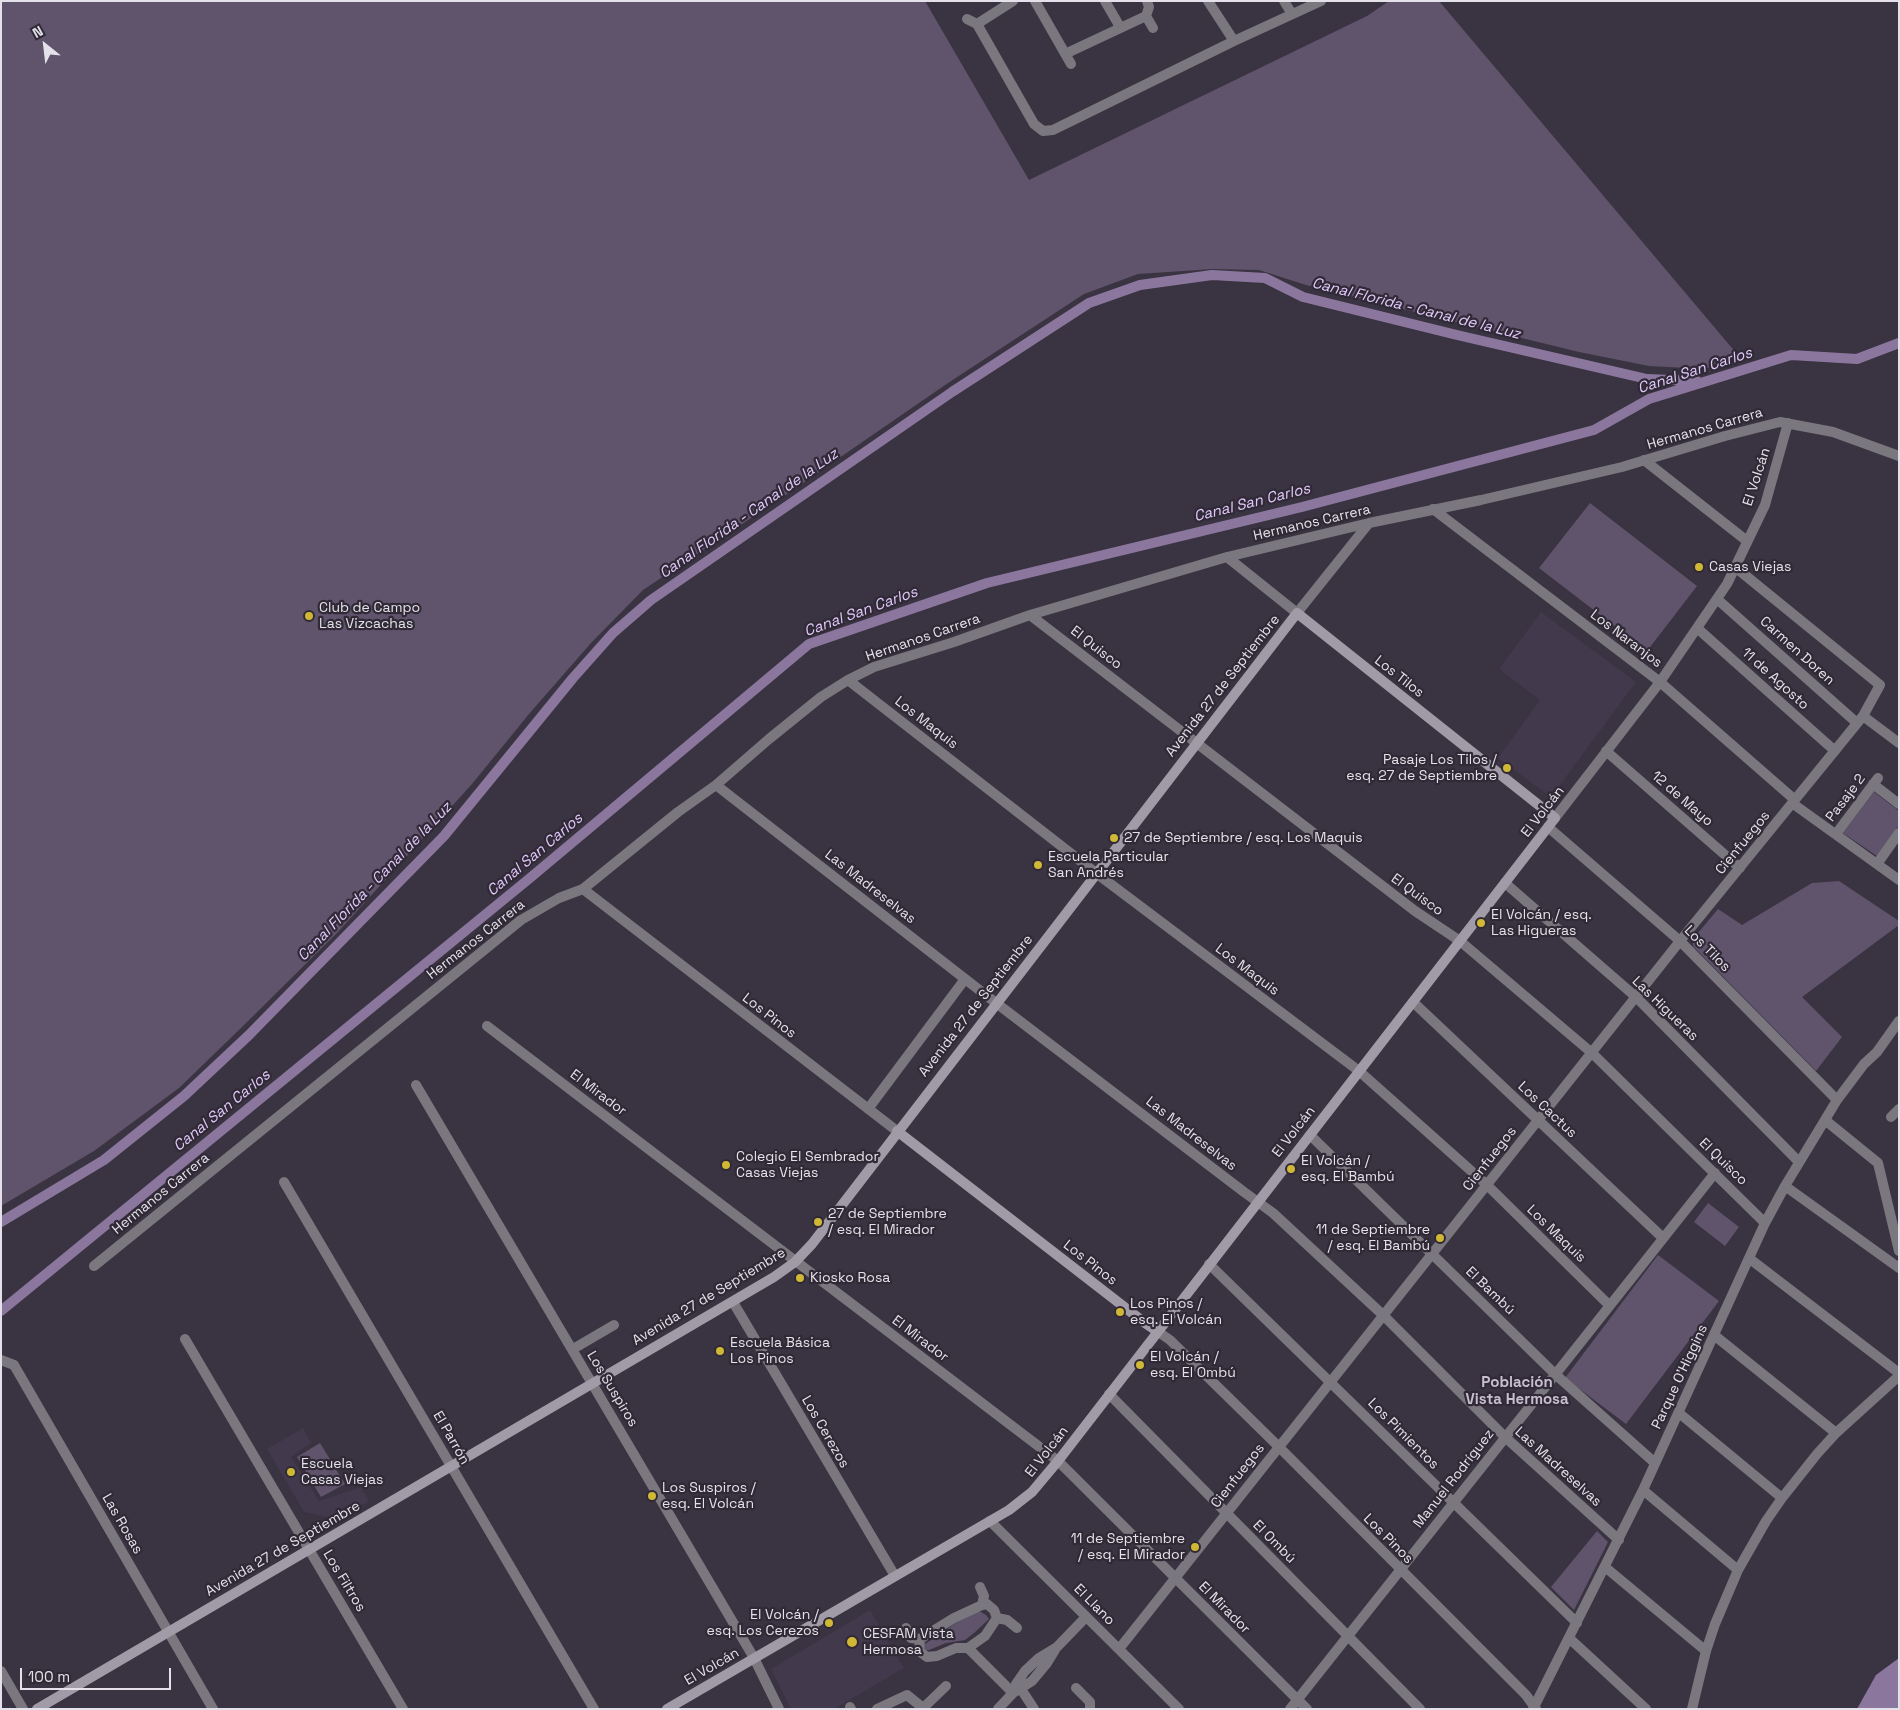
<!DOCTYPE html>
<html>
<head>
<meta charset="utf-8">
<style>
	body { margin:0 }
	#map { position:relative; width:1900px; height:1710px; overflow:hidden; background:#3a3341; font-family:"Space Grotesk",sans-serif }
	canvas { display:block }
	.frame { position:absolute; inset:0; border:2px solid #e5e1ea; pointer-events:none }
	.north { position:absolute; left:20px; top:20px; width:50px; height:50px; -webkit-text-stroke:4px #302936; paint-order:stroke; rotate:331deg; font-size:14px; font-weight:700; line-height:20px; text-align:center; color:#e5e1ea }
	.north::after { content:''; display:block; margin:auto; width:18px; height:22px; background:#e5e1ea; clip-path:polygon(50% 0,100% 100%,50% 72%,0 100%) }
	.scale { position:absolute; left:20px; top:1668px; width:151px; height:22px; box-sizing:border-box; border:2px solid #e5e1ea; border-top:0; padding-left:6px; font-size:15px; line-height:18px; white-space:nowrap; color:#e5e1ea; -webkit-text-stroke:4px #302936; paint-order:stroke }
</style>
</head>
<body>
<div id="map">
<canvas width="1900" height="1710"></canvas>
<div class="frame"></div>
<div class="north">N</div>
<div class="scale">100 m</div>
</div>
<script>
const c = document.querySelector('canvas').getContext('2d');
c.lineJoin = 'round';
function paint(path, color) {
  c.fillStyle = color;
  c.fill(path, 'evenodd');
}
function toPath(rows) {
  const path = new Path2D();
  for (const r of rows) {
    path.moveTo(r[0], r[1]);
    for (let i = 2; i < r.length; i += 2) path.lineTo(r[i], r[i + 1]);
  }
  return path;
}
function trace(path, color, width, dash) {
  c.strokeStyle = color;
  c.lineWidth = width;
  c.lineCap = dash ? 'butt' : 'round';
  c.setLineDash(dash || []);
  c.stroke(path);
}
function drawText(font, color, halo, rows, align = 'center') {
  c.font = font + ' "Space Grotesk",sans-serif';
  c.lineWidth = 4.5;
  c.setLineDash([]);
  c.textBaseline = 'middle';
  c.strokeStyle = halo;
  c.fillStyle = color;
  for (const [text, x, y, turn = 0] of rows) {
    c.save();
    c.translate(x, y);
    c.rotate((+turn || 0) * Math.PI / 180);
    c.textAlign = isNaN(turn) ? turn : align;
    if (halo) c.strokeText(text, 0, 0);
    c.fillText(text, 0, 0);
    c.restore();
  }
}
const built = toPath([
	[1541,612,1636,682,1551,797,1498,758,1540,700,1499,669],
	[303,1428,311,1443,291,1457,319,1501,361,1487,369,1502,331,1518,304,1512,267,1449],
	[870,1610,904,1668,834,1709,791,1709,771,1669]
]);
const green = toPath([
	[1,1,925,1,1029,180,1367,16,1389,1,1439,1,1737,354,1706,369,1649,366,1579,352,1460,323,1306,285,1259,270,1213,269,1138,274,1084,294,948,383,784,496,643,590,591,643,529,714,472,784,338,932,241,1028,179,1088,94,1151,1,1206],
	[1590,503,1697,586,1647,651,1539,568],
	[1874,792,1899,811,1899,825,1877,856,1843,833],
	[1839,881,1899,921,1899,925,1802,997,1842,1037,1816,1071,1693,946,1693,939,1718,909,1742,925,1812,883],
	[1708,1203,1739,1227,1725,1246,1694,1222],
	[1658,1255,1719,1301,1626,1424,1565,1378],
	[320,1443,345,1484,321,1497,297,1457],
	[1597,1531,1608,1542,1574,1610,1551,1587],
	[979,1611,986,1615,989,1619,974,1633,965,1640,946,1643,929,1650,925,1650,922,1646,972,1612]
]);
const water = toPath([
	[1899,1658,1899,1709,1857,1709,1876,1675]
]);
const canal = toPath([
	[1,1222,104,1160,184,1096,249,1035,444,836,573,678,613,633,651,600,952,392,1089,303,1140,285,1212,275,1265,278,1303,297,1457,335,1647,379,1697,381],
	[1,1311,530,878,809,644,987,583,1302,507,1594,430,1649,399,1791,355,1857,359,1899,343]
]);
const street = toPath([
	[1035,1,1071,64],
	[1105,1,1120,27],
	[1208,1,1234,41],
	[1284,1,1292,14],
	[1146,16,1153,28],
	[967,19,977,24,1013,1],
	[977,24,1034,124,1043,131,1053,130,1234,41,1321,1],
	[1065,54,1146,16,1149,7,1147,1],
	[1644,460,1747,541],
	[1433,509,1660,682,1795,800],
	[1227,557,1297,613,1369,523],
	[1717,599,1857,723],
	[1030,615,1415,911,1460,941,1592,1053,1765,1223],
	[1697,628,1835,751],
	[848,680,1096,873,1359,1071,1487,1185,1609,1305],
	[1863,716,1899,743],
	[1606,751,1740,868],
	[1873,784,1899,804],
	[716,785,987,996,1244,1192,1273,1213,1383,1315,1505,1437,1619,1540],
	[1792,803,1899,880],
	[1555,818,1660,682,1727,584,1765,505,1788,423],
	[1548,827,1680,941,1837,1100],
	[1836,834,1878,778],
	[1877,864,1899,833],
	[1505,883,1636,997,1799,1162],
	[583,889,897,1131],
	[1413,1002,1663,1238],
	[487,1026,1058,1461,1307,1709],
	[416,1085,754,1658,779,1709],
	[868,1109,965,979],
	[1891,1117,1899,1109],
	[1825,1120,1878,1163,1899,1251],
	[1310,1135,1555,1374,1655,1463],
	[284,1182,594,1709],
	[1785,1186,1899,1268],
	[1750,1259,1899,1373],
	[1209,1264,1577,1623],
	[94,1266,521,920,559,898,583,889,678,812,716,785,769,739,821,697,848,680,874,667,954,642,1030,615,1227,557,1369,523,1481,500,1622,467,1725,436,1780,422,1833,432,1899,456],
	[733,1302,895,1576],
	[1157,1331,1170,1340,1279,1447,1526,1695,1536,1709],
	[1714,1335,1836,1433],
	[185,1339,403,1709],
	[573,1349,614,1325],
	[1,1360,14,1365,213,1709],
	[1109,1394,1420,1709],
	[1679,1413,1782,1498],
	[1643,1490,1738,1570],
	[990,1521,1179,1709],
	[1605,1567,1706,1651],
	[980,1587,984,1596,982,1605],
	[997,1618,1007,1620,1017,1628],
	[906,1628,911,1638,920,1639],
	[1569,1638,1646,1709],
	[968,1648,985,1636,997,1618,994,1610,987,1604,982,1605,954,1618,920,1639,919,1651,927,1657,937,1656,956,1648,968,1648,1013,1693],
	[1119,1649,1680,941,1863,716,1880,685,1735,567],
	[1,1671,23,1709],
	[1076,1688,1090,1702,1090,1709],
	[1021,1689,1034,1709],
	[1013,1693,1016,1684,1025,1671,1039,1658,1057,1647,1086,1617],
	[850,1707,851,1709],
	[877,1709,907,1695,923,1708],
	[922,1709,946,1686],
	[998,1709,1013,1693,1032,1681,1047,1663,1055,1650],
	[1290,1709,1715,1173],
	[1533,1709,1643,1490,1765,1223,1785,1186,1837,1100,1864,1064,1877,1052,1899,1021],
	[1692,1709,1706,1651,1715,1624,1738,1570,1766,1521,1782,1498,1817,1454,1836,1433,1899,1376]
]);
const secondary = toPath([
	[897,1131,1145,1323,1157,1331],
	[37,1709,774,1277,795,1262,812,1244,1297,613,1555,818,1058,1461,1032,1492,1009,1510,667,1709]
]);
const markers = [
	[1699,567,5,"#d0b736"],
	[309,616,5,"#d0b736"],
	[1507,768,5,"#d0b736"],
	[1114,838,5,"#d0b736"],
	[1038,865,5,"#d0b736"],
	[1481,923,5,"#d0b736"],
	[726,1165,5,"#d0b736"],
	[1291,1169,5,"#d0b736"],
	[818,1222,5,"#d0b736"],
	[1440,1238,5,"#d0b736"],
	[800,1278,5,"#d0b736"],
	[1120,1312,5,"#d0b736"],
	[720,1351,5,"#d0b736"],
	[1140,1365,5,"#d0b736"],
	[291,1472,5,"#d0b736"],
	[652,1496,5,"#d0b736"],
	[1195,1547,5,"#d0b736"],
	[829,1623,5,"#d0b736"],
	[852,1642,6,"#d0b736"]
];
const streetNames = [
	["Hermanos Carrera",1705,429,-16],
	["El Volcán",1757,477,-72],
	["Hermanos Carrera",1312,523,-13],
	["Hermanos Carrera",923,638,-19],
	["Los Naranjos",1626,639,37],
	["El Quisco",1096,648,38],
	["Carmen Doren",1797,651,42],
	["Los Tilos",1399,677,38],
	["11 de Agosto",1775,679,42],
	["Avenida 27 de Septiembre",1223,686,-52],
	["Los Maquis",926,723,38],
	["Pasaje 2",1846,798,-53],
	["12 de Mayo",1682,799,41],
	["El Volcán",1543,812,-52],
	["Cienfuegos",1743,843,-51],
	["Las Madreselvas",870,887,38],
	["El Quisco",1417,895,36],
	["Hermanos Carrera",476,940,-38],
	["Los Tilos",1707,949,45],
	["Los Maquis",1247,970,37],
	["Avenida 27 de Septiembre",976,1006,-52],
	["Las Higueras",1665,1009,44],
	["Los Pinos",769,1016,38],
	["El Mirador",598,1093,37],
	["Los Cactus",1547,1110,43],
	["El Volcán",1294,1132,-52],
	["Las Madreselvas",1191,1134,38],
	["Cienfuegos",1490,1159,-52],
	["El Quisco",1723,1162,44],
	["Hermanos Carrera",161,1194,-39],
	["Los Maquis",1556,1234,44],
	["Los Pinos",1090,1263,38],
	["El Bambú",1490,1291,44],
	["Avenida 27 de Septiembre",709,1297,-31],
	["El Mirador",920,1339,37],
	["Parque O'Higgins",1680,1377,-65],
	["Los Suspiros",612,1389,59],
	["Los Cerezos",825,1432,60],
	["Los Pimientos",1403,1434,45],
	["El Parrón",451,1438,60],
	["El Volcán",1047,1452,-52],
	["Las Madreselvas",1558,1467,42],
	["Cienfuegos",1238,1476,-52],
	["Manuel Rodríguez",1454,1479,-52],
	["Las Rosas",122,1524,60],
	["Los Pinos",1388,1539,45],
	["El Ombú",1274,1542,45],
	["Avenida 27 de Septiembre",283,1549,-30],
	["Los Filtros",344,1581,59],
	["El Llano",1094,1605,45],
	["El Mirador",1224,1608,45],
	["El Volcán",712,1667,-30]
];
const poiNames = [
	["Casas Viejas",1709,567],
	["Club de Campo",319,608],
	["Las Vizcachas",319,624],
	["Pasaje Los Tilos /",1497,760,"right"],
	["esq. 27 de Septiembre",1497,776,"right"],
	["27 de Septiembre / esq. Los Maquis",1124,838],
	["Escuela Particular",1048,857],
	["San Andrés",1048,873],
	["El Volcán / esq.",1491,915],
	["Las Higueras",1491,931],
	["Colegio El Sembrador",736,1157],
	["Casas Viejas",736,1173],
	["El Volcán /",1301,1161],
	["esq. El Bambú",1301,1177],
	["27 de Septiembre",828,1214],
	["/ esq. El Mirador",828,1230],
	["11 de Septiembre",1430,1230,"right"],
	["/ esq. El Bambú",1430,1246,"right"],
	["Kiosko Rosa",810,1278],
	["Los Pinos /",1130,1304],
	["esq. El Volcán",1130,1320],
	["Escuela Básica",730,1343],
	["Los Pinos",730,1359],
	["El Volcán /",1150,1357],
	["esq. El Ombú",1150,1373],
	["Escuela",301,1464],
	["Casas Viejas",301,1480],
	["Los Suspiros /",662,1488],
	["esq. El Volcán",662,1504],
	["11 de Septiembre",1185,1539,"right"],
	["/ esq. El Mirador",1185,1555,"right"],
	["El Volcán /",819,1615,"right"],
	["esq. Los Cerezos",819,1631,"right"],
	["CESFAM Vista",863,1634],
	["Hermosa",863,1650]
];
const waterNames = [
	["Canal Florida - Canal de la Luz",1416,309,14],
	["Canal San Carlos",1695,371,-18],
	["Canal San Carlos",1252,503,-14],
	["Canal Florida - Canal de la Luz",749,514,-35],
	["Canal San Carlos",861,612,-20],
	["Canal San Carlos",535,855,-40],
	["Canal Florida - Canal de la Luz",375,882,-46],
	["Canal San Carlos",222,1111,-39]
];
const neighbourhoodNames = [
	["Población",1517,1383],
	["Vista Hermosa",1517,1400]
];
paint(built, '#43394d');
paint(green, '#60546c');
paint(water, '#8b779e');
trace(canal, '#8b779e', 10);
trace(street, '#7b777e', 10);
trace(secondary, '#a19ba7', 10);
for (const [x, y, r, color] of markers) {
  const dot = new Path2D();
  dot.arc(x, y, r, 0, 2 * Math.PI);
  c.fillStyle = color;
  c.fill(dot);
  trace(dot, '#302936', 2);
}
drawText('14px', '#e5e1ea', '#302936', streetNames);
drawText('14px', '#e5e1ea', '#302936', poiNames, 'left');
drawText('italic 15px', '#e2c9fb', '#302936', waterNames);
drawText('bold 15px', '#c7bed0', '#302936', neighbourhoodNames);
</script>
</body>
</html>
